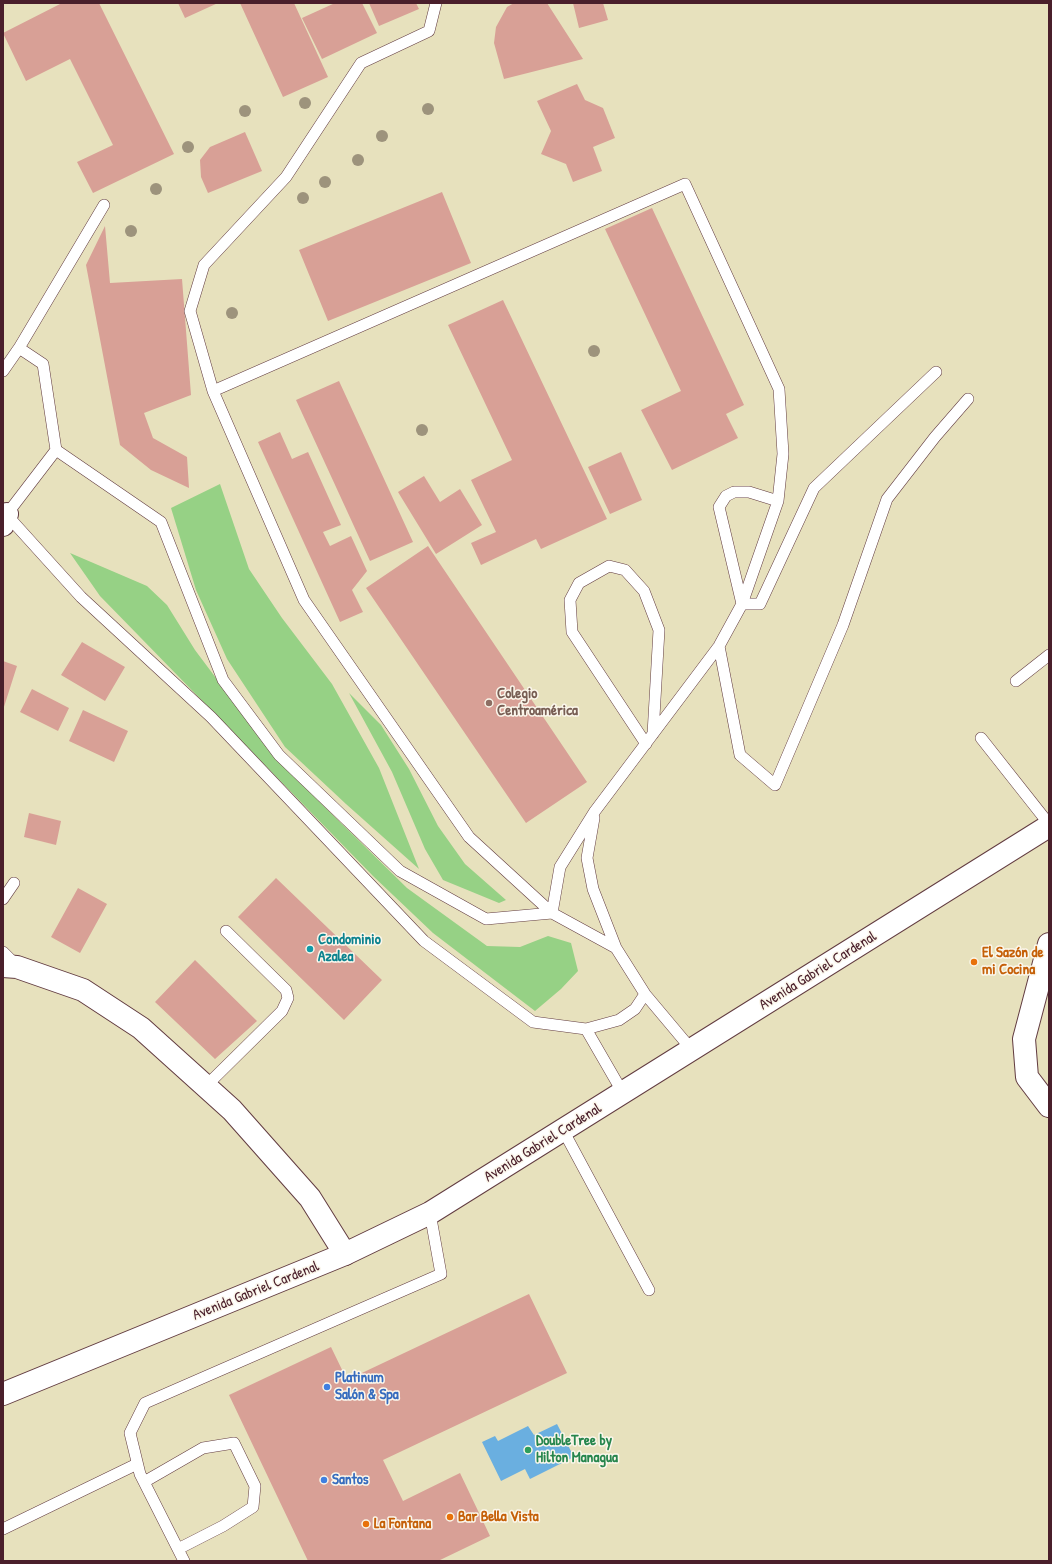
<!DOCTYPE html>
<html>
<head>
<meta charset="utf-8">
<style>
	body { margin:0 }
	#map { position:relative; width:1052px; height:1564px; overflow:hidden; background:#e7e1bd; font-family:"Patrick Hand",sans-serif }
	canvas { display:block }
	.frame { position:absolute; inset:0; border:4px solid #4a1f2b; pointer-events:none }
</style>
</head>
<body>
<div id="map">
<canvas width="1052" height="1564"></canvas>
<div class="frame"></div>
</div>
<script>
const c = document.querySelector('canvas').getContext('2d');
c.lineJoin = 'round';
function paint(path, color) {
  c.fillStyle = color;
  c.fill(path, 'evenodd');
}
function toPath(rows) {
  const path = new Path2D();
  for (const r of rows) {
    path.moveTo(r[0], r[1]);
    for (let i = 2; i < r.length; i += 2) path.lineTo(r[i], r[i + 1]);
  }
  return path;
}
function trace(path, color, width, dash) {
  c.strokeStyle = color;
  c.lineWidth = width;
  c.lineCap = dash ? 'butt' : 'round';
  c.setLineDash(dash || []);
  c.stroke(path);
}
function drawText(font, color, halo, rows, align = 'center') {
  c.font = font + ' "Patrick Hand",sans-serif';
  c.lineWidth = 3;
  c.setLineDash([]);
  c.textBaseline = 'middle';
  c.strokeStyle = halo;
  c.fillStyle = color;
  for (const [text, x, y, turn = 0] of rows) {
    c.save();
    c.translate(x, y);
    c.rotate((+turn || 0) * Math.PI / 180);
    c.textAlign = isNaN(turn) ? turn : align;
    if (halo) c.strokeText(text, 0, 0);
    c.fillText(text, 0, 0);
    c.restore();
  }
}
const green = toPath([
	[220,484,249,569,282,618,332,684,379,768,419,869,346,804,285,747,227,659,196,590,171,508],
	[70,553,147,586,167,605,195,650,278,761,407,888,487,946,520,947,548,936,571,943,578,971,561,989,535,1011,433,933,373,876,100,596],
	[349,693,381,725,409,769,438,826,465,864,506,900,499,903,443,880,425,849,392,772]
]);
const water = toPath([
	[557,1424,574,1457,530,1479,525,1469,501,1481,482,1442,495,1436,498,1441,528,1426,534,1435]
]);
const building = toPath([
	[62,3,99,3,174,154,93,193,77,162,113,145,70,59,26,81,3,33],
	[178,3,218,3,185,18],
	[240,3,294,3,328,77,283,97],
	[335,3,362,3,377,33,322,59,302,18],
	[369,3,416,3,419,9,379,26],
	[514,3,547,3,583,59,504,79,494,43,496,27,507,7],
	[573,3,603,3,608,20,579,28],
	[577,84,585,100,603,108,615,138,593,147,602,171,573,182,566,164,541,154,551,131,537,101],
	[245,132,262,171,208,193,201,177,200,160,210,147],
	[442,192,471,263,328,321,299,250],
	[652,208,744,405,726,414,738,438,672,470,641,410,681,391,605,229],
	[105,226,110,283,182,279,191,395,144,413,153,438,187,457,189,488,151,470,120,445,86,265],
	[503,300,607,519,541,549,536,539,481,565,471,543,496,532,471,480,512,460,448,325],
	[339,381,413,542,370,561,296,400],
	[280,432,292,459,308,452,341,525,323,532,330,546,351,536,367,571,352,590,363,612,340,622,258,442],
	[621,452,642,500,610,514,588,467],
	[424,476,440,502,460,489,482,525,436,554,398,492],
	[428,546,587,782,526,823,366,588],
	[82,642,125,667,105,701,61,675],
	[3,661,17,666,3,710],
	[32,689,69,708,58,731,20,712],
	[83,710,128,731,114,762,69,741],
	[29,813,61,821,56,845,24,837],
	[276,878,382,980,344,1020,238,917],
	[78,888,107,904,80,953,51,937],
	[195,960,257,1021,215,1059,155,1002],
	[529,1294,567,1373,383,1460,403,1501,460,1473,490,1536,438,1561,308,1561,229,1395,331,1347,347,1380]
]);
const lane = toPath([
	[3,371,19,348,104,205],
	[213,391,685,184,779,389,783,454,778,501,742,604,719,646,595,811,560,867,552,913],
	[56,450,161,522,223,680,279,755,400,871,486,919,552,913],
	[5,513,81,597,211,717,424,941,533,1022,586,1029,619,1020,635,1009,645,994,616,948,552,913,469,837,304,600,213,391,190,311,204,265,286,177,361,63,429,31,436,3],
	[7,514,56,450,43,364,19,348],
	[742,604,760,604,814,488,936,372],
	[742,604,719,507,726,496,734,492,749,492,778,501],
	[719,646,740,755,775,785,843,625,887,499,935,437,968,399],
	[1016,681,1049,655],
	[981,738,1049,824],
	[646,744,572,632,570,600,579,583,609,566,625,570,644,591,659,630,653,734],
	[594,818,587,858,593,889,616,948],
	[3,899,14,883],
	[3,952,16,965],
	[645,994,692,1050],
	[586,1029,623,1093],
	[206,1086,282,1011,288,998,286,990,226,931],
	[563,1130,649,1290],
	[144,1482,203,1448,234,1443,255,1486,253,1507,223,1526,178,1549],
	[3,1529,137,1464],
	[184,1561,140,1474,130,1433,145,1403,441,1274,430,1213]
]);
const street = toPath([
	[3,525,7,514],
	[1049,944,1024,1039,1027,1077,1049,1106],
	[3,966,17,967,83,990,141,1028,232,1110,310,1198,345,1254]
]);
const secondary = toPath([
	[3,1394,345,1254,430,1213,1049,826]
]);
const trees = [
	[305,103],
	[428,109],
	[245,111],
	[382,136],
	[188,147],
	[358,160],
	[325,182],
	[156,189],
	[303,198],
	[131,231],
	[232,313],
	[594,351],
	[422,430]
];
const markers = [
	[489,703,4,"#8d6e63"],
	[310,949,4,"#0f9aa8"],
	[974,962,4,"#e8710a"],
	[327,1387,4,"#3f7fe0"],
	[528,1450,4,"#2e9e5b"],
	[324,1480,4,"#3f7fe0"],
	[450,1517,4,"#e8710a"],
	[366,1524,4,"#e8710a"]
];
const educationNames = [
	["Colegio",497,694],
	["Centroamérica",497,711]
];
const cultureNames = [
	["Condominio",318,940],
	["Azalea",318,957]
];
const foodNames = [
	["El Sazón de",982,953],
	["mi Cocina",982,970],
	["Bar Bella Vista",458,1517],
	["La Fontana",374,1524]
];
const streetNames = [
	["Avenida Gabriel Cardenal",818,971,-32],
	["Avenida Gabriel Cardenal",543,1143,-32],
	["Avenida Gabriel Cardenal",256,1291,-22]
];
const shopNames = [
	["Platinum",335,1378],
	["Salón & Spa",335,1395],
	["Santos",332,1480]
];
const leisureNames = [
	["DoubleTree by",536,1441],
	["Hilton Managua",536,1458]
];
paint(green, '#96d185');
paint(water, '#6aafe0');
paint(building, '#d8a096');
trace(lane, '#623c41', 12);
trace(street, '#623c41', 24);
trace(secondary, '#623c41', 24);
trace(lane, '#fff', 11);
trace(street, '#fff', 22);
trace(secondary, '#fff', 22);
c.fillStyle = '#9d937c';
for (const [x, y] of trees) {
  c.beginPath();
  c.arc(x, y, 6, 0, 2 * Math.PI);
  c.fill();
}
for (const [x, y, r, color] of markers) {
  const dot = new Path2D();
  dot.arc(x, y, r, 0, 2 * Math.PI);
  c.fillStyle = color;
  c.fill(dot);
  trace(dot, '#fbf7ec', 1.5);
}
drawText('bold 15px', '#785e54', '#fbf7ec', educationNames, 'left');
drawText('bold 15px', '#0d838f', '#fbf7ec', cultureNames, 'left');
drawText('bold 15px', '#c56008', '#fbf7ec', foodNames, 'left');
drawText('15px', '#4a1f2b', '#fbf7ec', streetNames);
drawText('bold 15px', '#366cbe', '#fbf7ec', shopNames, 'left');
drawText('bold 15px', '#27864d', '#fbf7ec', leisureNames, 'left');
</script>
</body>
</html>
